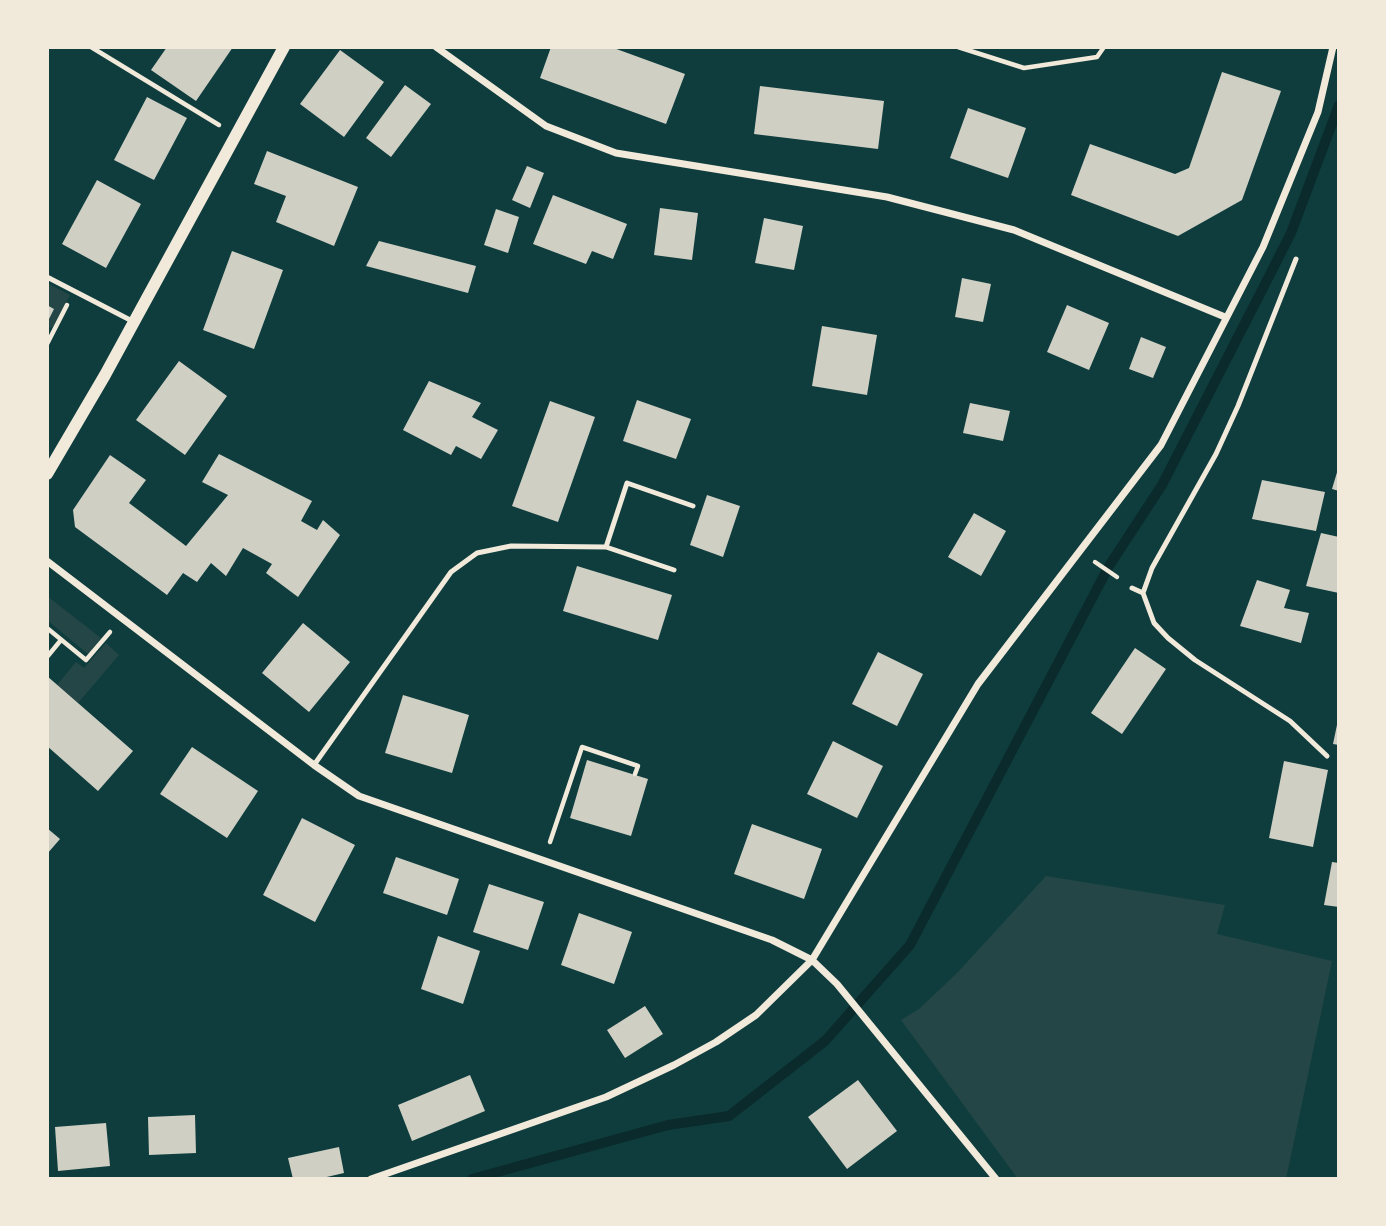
<!DOCTYPE html>
<html>
<head>
<meta charset="utf-8">
<style>
	body { margin:0 }
	#map { position:relative; width:1386px; height:1226px; overflow:hidden; background:#0f3d3e; font-family:Lora,serif }
	canvas { display:block }
	.frame { position:absolute; inset:0; border:49px solid #f1e9da; pointer-events:none }
</style>
</head>
<body>
<div id="map">
<canvas width="1386" height="1226"></canvas>
<div class="frame"></div>
</div>
<script>
const c = document.querySelector('canvas').getContext('2d');
c.lineJoin = 'round';
function paint(path, color) {
  c.fillStyle = color;
  c.fill(path, 'evenodd');
}
function toPath(rows) {
  const path = new Path2D();
  for (const r of rows) {
    path.moveTo(r[0], r[1]);
    for (let i = 2; i < r.length; i += 2) path.lineTo(r[i], r[i + 1]);
  }
  return path;
}
function trace(path, color, width, dash) {
  c.strokeStyle = color;
  c.lineWidth = width;
  c.lineCap = dash ? 'butt' : 'round';
  c.setLineDash(dash || []);
  c.stroke(path);
}
const green = toPath([
	[47,283,70,295,53,327,50,328,47,323,54,309,47,305],
	[47,596,101,638,88,654,47,620],
	[106,643,119,655,78,703,57,685,76,662,84,668],
	[1046,876,1225,905,1217,934,1332,961,1286,1179,1018,1179,901,1020,919,1009,957,973]
]);
const stream = toPath([
	[472,1179,668,1125,729,1116,825,1041,910,945,1109,566,1162,485,1262,290,1291,233,1339,105]
]);
const building = toPath([
	[167,47,233,47,196,101,151,70],
	[551,47,611,47,685,74,666,124,540,78],
	[340,50,384,82,344,137,300,104],
	[1222,72,1281,91,1242,200,1178,236,1071,195,1090,144,1175,174,1189,168],
	[405,85,431,104,391,157,366,138],
	[760,86,884,101,878,149,754,134],
	[147,97,187,118,154,180,114,160],
	[968,108,1026,128,1008,178,950,158],
	[267,151,358,187,334,246,276,222,286,196,254,184],
	[527,166,544,173,530,208,512,200],
	[97,180,141,204,106,268,62,244],
	[553,195,627,224,613,259,592,251,586,264,533,244],
	[660,208,698,213,692,260,654,255],
	[496,209,519,217,508,253,484,245],
	[764,218,803,226,794,270,755,263],
	[379,241,476,266,468,293,366,266],
	[232,251,283,270,254,349,203,330],
	[962,278,991,284,983,322,955,317],
	[47,305,54,309,47,323],
	[1067,305,1109,323,1089,370,1047,352],
	[822,326,877,335,867,395,812,386],
	[1141,337,1166,347,1153,378,1129,369],
	[179,361,227,396,185,455,136,420],
	[429,381,481,403,472,417,498,430,481,459,456,446,451,455,403,430],
	[637,400,691,419,676,459,623,441],
	[550,401,595,417,558,522,512,506],
	[970,403,1010,411,1003,441,963,433],
	[219,454,312,501,301,521,317,530,323,520,340,535,298,597,266,573,272,564,243,548,226,576,211,563,197,582,183,573,167,595,75,527,73,510,110,455,146,480,129,503,186,546,228,495,202,482],
	[1338,469,1339,469,1339,491,1332,489],
	[1262,480,1325,492,1316,531,1252,519],
	[707,495,740,506,723,557,690,545],
	[974,513,1006,531,981,576,948,557],
	[1321,533,1339,537,1339,593,1306,586],
	[577,566,672,595,658,640,563,611],
	[1257,580,1290,590,1284,608,1309,613,1301,643,1240,626],
	[303,623,350,662,309,712,262,673],
	[1135,648,1166,669,1122,734,1091,713],
	[878,652,923,674,897,726,852,704],
	[47,676,133,751,98,791,47,746],
	[403,695,469,715,452,773,385,753],
	[1338,720,1339,720,1339,745,1333,744],
	[833,741,883,766,857,818,807,794],
	[192,747,258,791,227,838,160,794],
	[587,760,648,779,631,836,570,818],
	[1284,761,1328,770,1313,847,1269,838],
	[302,818,355,845,315,922,263,895],
	[752,824,822,849,804,899,734,874],
	[47,828,60,839,47,854],
	[396,857,459,879,447,915,383,893],
	[1332,862,1339,863,1339,907,1324,905],
	[489,884,544,902,528,950,473,932],
	[579,913,632,932,614,984,561,965],
	[438,936,480,951,463,1004,421,989],
	[645,1006,663,1034,625,1058,607,1030],
	[470,1075,485,1111,412,1141,398,1105],
	[858,1080,897,1131,847,1169,808,1117],
	[195,1115,196,1153,149,1155,148,1117],
	[106,1123,110,1166,58,1171,55,1127],
	[339,1147,344,1173,318,1179,293,1179,288,1158]
]);
const path = toPath([
	[91,47,219,125],
	[958,47,1024,68,1097,57,1104,47],
	[47,344,67,305],
	[1095,562,1117,577],
	[47,628,86,660,110,632],
	[47,657,61,640],
	[550,842,582,747,638,766,635,774]
]);
const service = toPath([
	[1296,259,1238,406,1216,454,1152,568,1143,593,1154,623,1168,638,1195,660,1290,721,1327,756],
	[47,277,134,322],
	[606,547,627,483,693,506],
	[1132,588,1143,593],
	[314,765,451,572,477,553,511,546,606,547,674,570]
]);
const minor = toPath([
	[436,47,546,126,616,153,887,197,1014,230,1225,317],
	[47,561,314,765,359,796,772,940,812,960,837,984,996,1179],
	[371,1179,606,1097,674,1065,716,1042,756,1015,812,960,978,684,1161,445,1263,247,1318,112,1333,47]
]);
const tertiary = toPath([
	[47,474,105,375,284,47]
]);
paint(green, '#244646');
trace(stream, '#0a2a2b', 10);
paint(building, '#cfcfc3');
trace(path, '#f1e9da', 4.5);
trace(service, '#f1e9da', 5);
trace(minor, '#f1e9da', 7);
trace(tertiary, '#f1e9da', 12);
</script>
</body>
</html>
